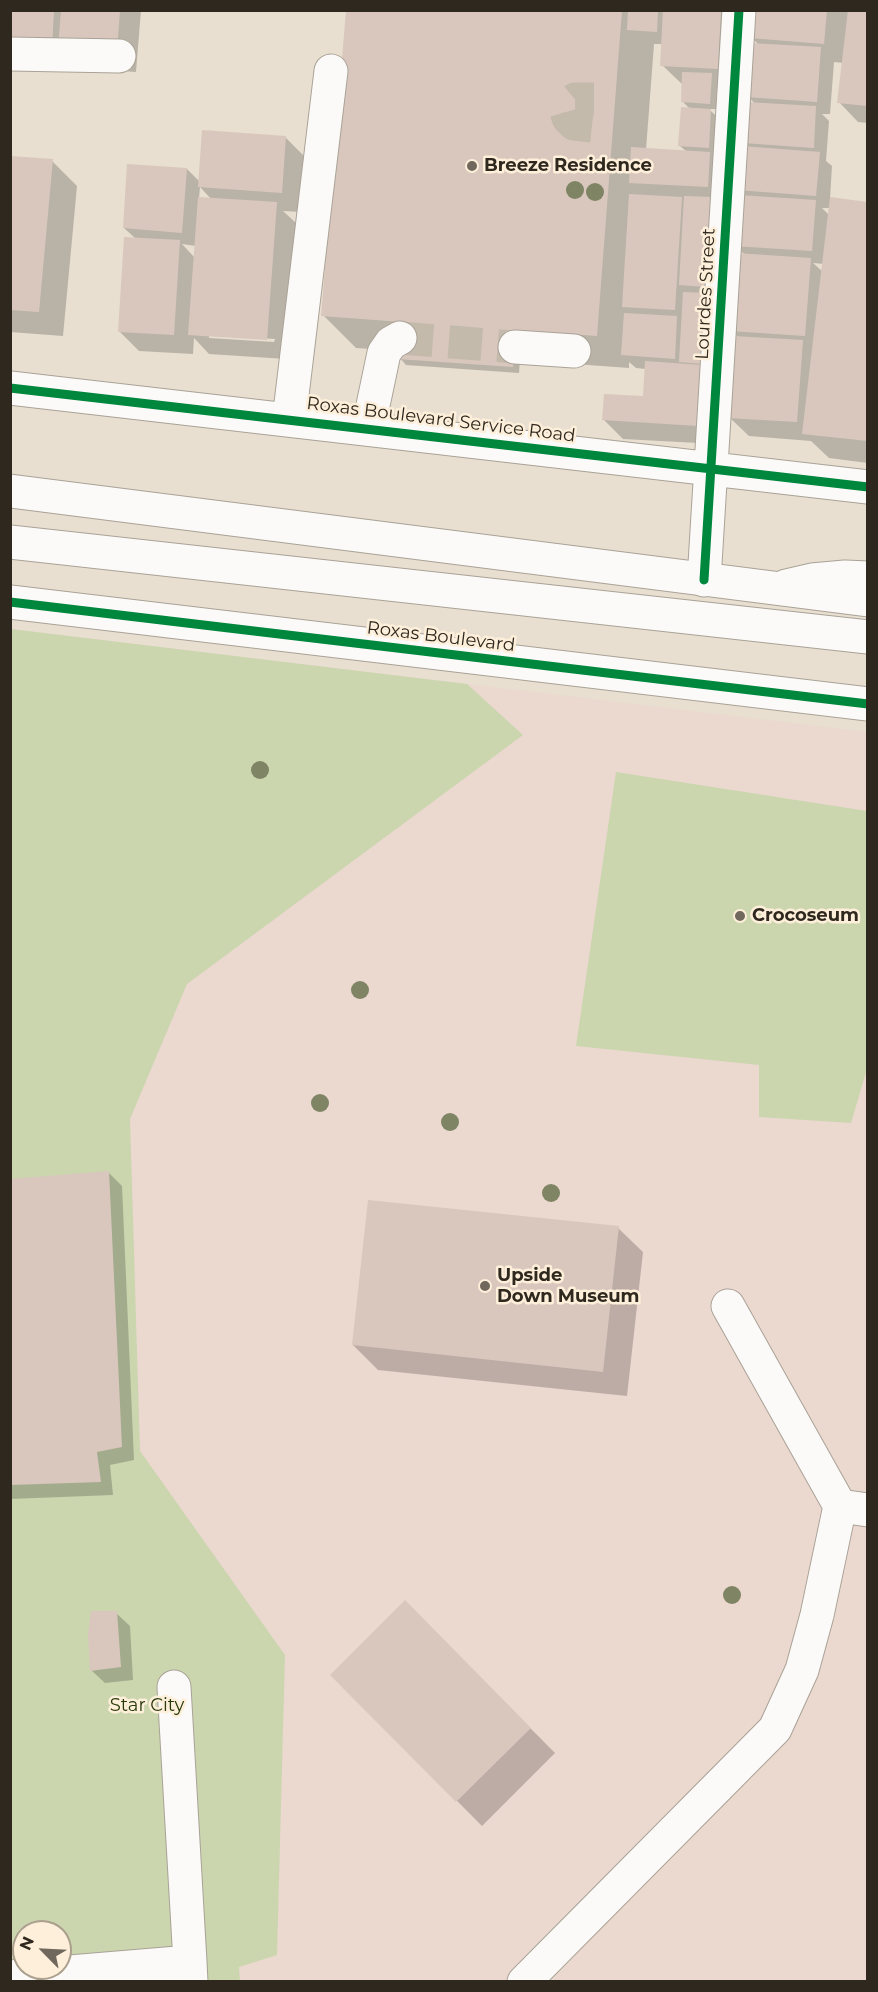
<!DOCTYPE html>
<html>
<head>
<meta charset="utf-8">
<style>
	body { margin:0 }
	#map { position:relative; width:878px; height:1992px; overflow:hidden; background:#e8dfd0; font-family:Montserrat,sans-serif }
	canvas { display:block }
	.frame { position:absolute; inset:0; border:12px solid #2f281e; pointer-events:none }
	.north { position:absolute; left:12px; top:1920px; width:60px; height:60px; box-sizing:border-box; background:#fdefd9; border:2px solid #ab9f8e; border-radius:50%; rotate:294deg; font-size:16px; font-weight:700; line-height:24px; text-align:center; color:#2f281e }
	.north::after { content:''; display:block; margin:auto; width:21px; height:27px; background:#70685c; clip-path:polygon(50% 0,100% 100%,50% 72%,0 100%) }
</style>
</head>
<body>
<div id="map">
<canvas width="878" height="1992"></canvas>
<div class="frame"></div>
<div class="north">N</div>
</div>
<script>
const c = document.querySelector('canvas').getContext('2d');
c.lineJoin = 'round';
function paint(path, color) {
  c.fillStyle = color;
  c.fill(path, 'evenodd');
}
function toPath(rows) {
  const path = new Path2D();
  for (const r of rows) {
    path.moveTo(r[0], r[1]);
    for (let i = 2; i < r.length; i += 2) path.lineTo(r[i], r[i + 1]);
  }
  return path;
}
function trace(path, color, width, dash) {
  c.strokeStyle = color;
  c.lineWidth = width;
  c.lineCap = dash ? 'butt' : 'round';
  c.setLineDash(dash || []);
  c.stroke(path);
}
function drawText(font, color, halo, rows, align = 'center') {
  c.font = font + ' Montserrat,sans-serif';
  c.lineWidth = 5;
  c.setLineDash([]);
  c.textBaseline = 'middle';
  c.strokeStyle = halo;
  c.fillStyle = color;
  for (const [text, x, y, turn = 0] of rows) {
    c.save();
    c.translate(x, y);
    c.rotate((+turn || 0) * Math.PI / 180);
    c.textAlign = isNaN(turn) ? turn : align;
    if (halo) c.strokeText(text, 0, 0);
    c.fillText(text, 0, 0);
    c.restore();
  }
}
const commercial = toPath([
	[11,629,867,732,867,1981,11,1982],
	[24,1932,60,1932,60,1968,24,1968]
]);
const green = toPath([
	[11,629,467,684,523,735,187,984,130,1119,140,1451,285,1655,277,1955,239,1967,240,1981,11,1982],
	[24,1932,60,1932,60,1968,24,1968],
	[616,772,867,811,867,1069,851,1123,759,1117,759,1065,576,1046]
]);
const shadow = toPath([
	[10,10,141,10,136,72,79,68],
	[347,10,742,10,737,88,717,87,716,109,709,109,724,124,717,444,623,439,604,420,644,398,646,369,636,368,629,362,629,368,520,360,519,373,406,365,400,358,401,351,356,348,323,315],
	[654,44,663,44,662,65,683,85,682,101,690,109,680,146,687,152,646,150],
	[754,10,847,10,860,13,857,10,868,10,868,123,858,122,839,102,843,63,834,62,830,114,822,114,829,121,826,161,832,166,830,199,868,203,868,463,829,458,811,441,749,436,729,417,738,337,732,331,745,255,735,245,746,197,739,190,751,149,744,142,755,104,748,96,759,45,752,38],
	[822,208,830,208,829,215],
	[813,263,824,264,823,272],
	[285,137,305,157,301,212,283,211,296,223,286,359,209,354,194,338,193,354,139,351,120,332,136,239,124,228,187,169,200,182],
	[200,187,212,200,199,199],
	[182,244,196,246,195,258],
	[209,335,275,339,274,342,209,338],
	[10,157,52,161,77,186,63,336,10,332],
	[109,1173,122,1186,134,1460,110,1465,113,1495,10,1499,10,1180],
	[618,1228,643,1252,627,1396,378,1370,353,1345],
	[405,1602,555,1753,482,1826,332,1675],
	[116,1613,130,1626,133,1680,105,1683,91,1670]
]);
const building = toPath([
	[10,10,54,10,52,49,10,46],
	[61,10,120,10,117,53,58,49],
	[346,10,622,10,597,336,516,330,513,367,398,359,402,322,321,316],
	[628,10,658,10,657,32,627,30],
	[663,10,721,10,718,69,660,66],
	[752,10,827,10,824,44,750,38],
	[848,10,868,12,868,106,837,103],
	[750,43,821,47,817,102,746,97],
	[682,72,712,73,710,104,681,102],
	[746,102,816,106,814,148,743,143],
	[681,107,711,109,709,148,678,146],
	[202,130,286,136,282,193,198,187],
	[741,146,820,152,816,196,737,190],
	[631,147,710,152,708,187,629,183],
	[10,156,53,159,39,312,10,310],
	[127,164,187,168,182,233,123,228],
	[629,194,682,197,675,310,622,307],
	[738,195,816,200,812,251,734,246],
	[684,196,712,197,706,287,679,285],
	[198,197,277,202,267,340,188,335],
	[830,197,868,202,868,441,802,434],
	[124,237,180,240,174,335,118,332],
	[736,253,811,258,805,336,730,331],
	[683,292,708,293,704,364,679,362],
	[624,313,677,316,675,359,621,355],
	[733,336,803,340,797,422,727,418],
	[645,361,702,365,698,426,602,420,604,394,643,396],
	[109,1171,122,1447,97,1452,101,1482,10,1485,10,1179],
	[368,1200,619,1226,603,1372,352,1345],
	[405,1600,531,1728,456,1802,330,1675],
	[91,1611,117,1611,121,1667,90,1671,88,1634]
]);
const minorTunnel = toPath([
	[592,126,574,124,568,118,566,111,569,104,575,99,594,99],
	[400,338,515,347]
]);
const minor = toPath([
	[10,54,119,56],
	[515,347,574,351],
	[10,388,868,487],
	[289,420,331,71],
	[368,429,384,353,391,343,400,338],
	[704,580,739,10],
	[728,1306,840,1506,868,1510],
	[174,1687,190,1962],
	[10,1977,190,1962,191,1982],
	[524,1982,775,1729,802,1670,817,1615,840,1506]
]);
const major = toPath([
	[786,586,812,580,845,577,868,578],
	[10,602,868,704]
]);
const highway = toPath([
	[10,491,868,600],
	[10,542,868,637]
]);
const cycleway = toPath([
	[10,388,868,487],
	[704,580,739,10],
	[10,602,868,704]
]);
const trees = [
	[575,190],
	[595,192],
	[260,770],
	[360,990],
	[320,1103],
	[450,1122],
	[551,1193],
	[732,1595]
];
const markers = [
	[472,166,6,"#70685c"],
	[740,916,6,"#70685c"],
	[485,1286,6,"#70685c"]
];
const poiNames = [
	["Breeze Residence",484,166],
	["Crocoseum",752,916],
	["Upside",497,1276],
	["Down Museum",497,1297]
];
const streetNames = [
	["Lourdes Street",706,294,-87],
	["Roxas Boulevard Service Road",441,420,7],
	["Roxas Boulevard",441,637,7]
];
const parkNames = [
	["Star City",147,1706]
];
paint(commercial, '#ebd8cf');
paint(green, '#cbd6af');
paint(shadow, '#0003');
paint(building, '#d9c7bd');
trace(minorTunnel, '#c3baac', 33, [33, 16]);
trace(minor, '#a9a297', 35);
trace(major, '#a9a297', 35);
trace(highway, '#a9a297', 35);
trace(minor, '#fcfaf8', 33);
trace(major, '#fcfaf8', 33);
trace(highway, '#fcfaf8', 33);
trace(cycleway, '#00873e', 9);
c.fillStyle = '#7e8464';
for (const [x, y] of trees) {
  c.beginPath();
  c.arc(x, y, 9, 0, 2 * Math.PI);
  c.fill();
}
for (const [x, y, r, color] of markers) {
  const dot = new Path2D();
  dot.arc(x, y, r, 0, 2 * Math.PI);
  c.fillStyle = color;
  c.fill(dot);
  trace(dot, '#fdefd9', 2);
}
drawText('bold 18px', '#2f281e', '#fdefd9', poiNames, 'left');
drawText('18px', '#2f281e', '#fdefd9', streetNames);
drawText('18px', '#283a0b', '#fdefd9', parkNames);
</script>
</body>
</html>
